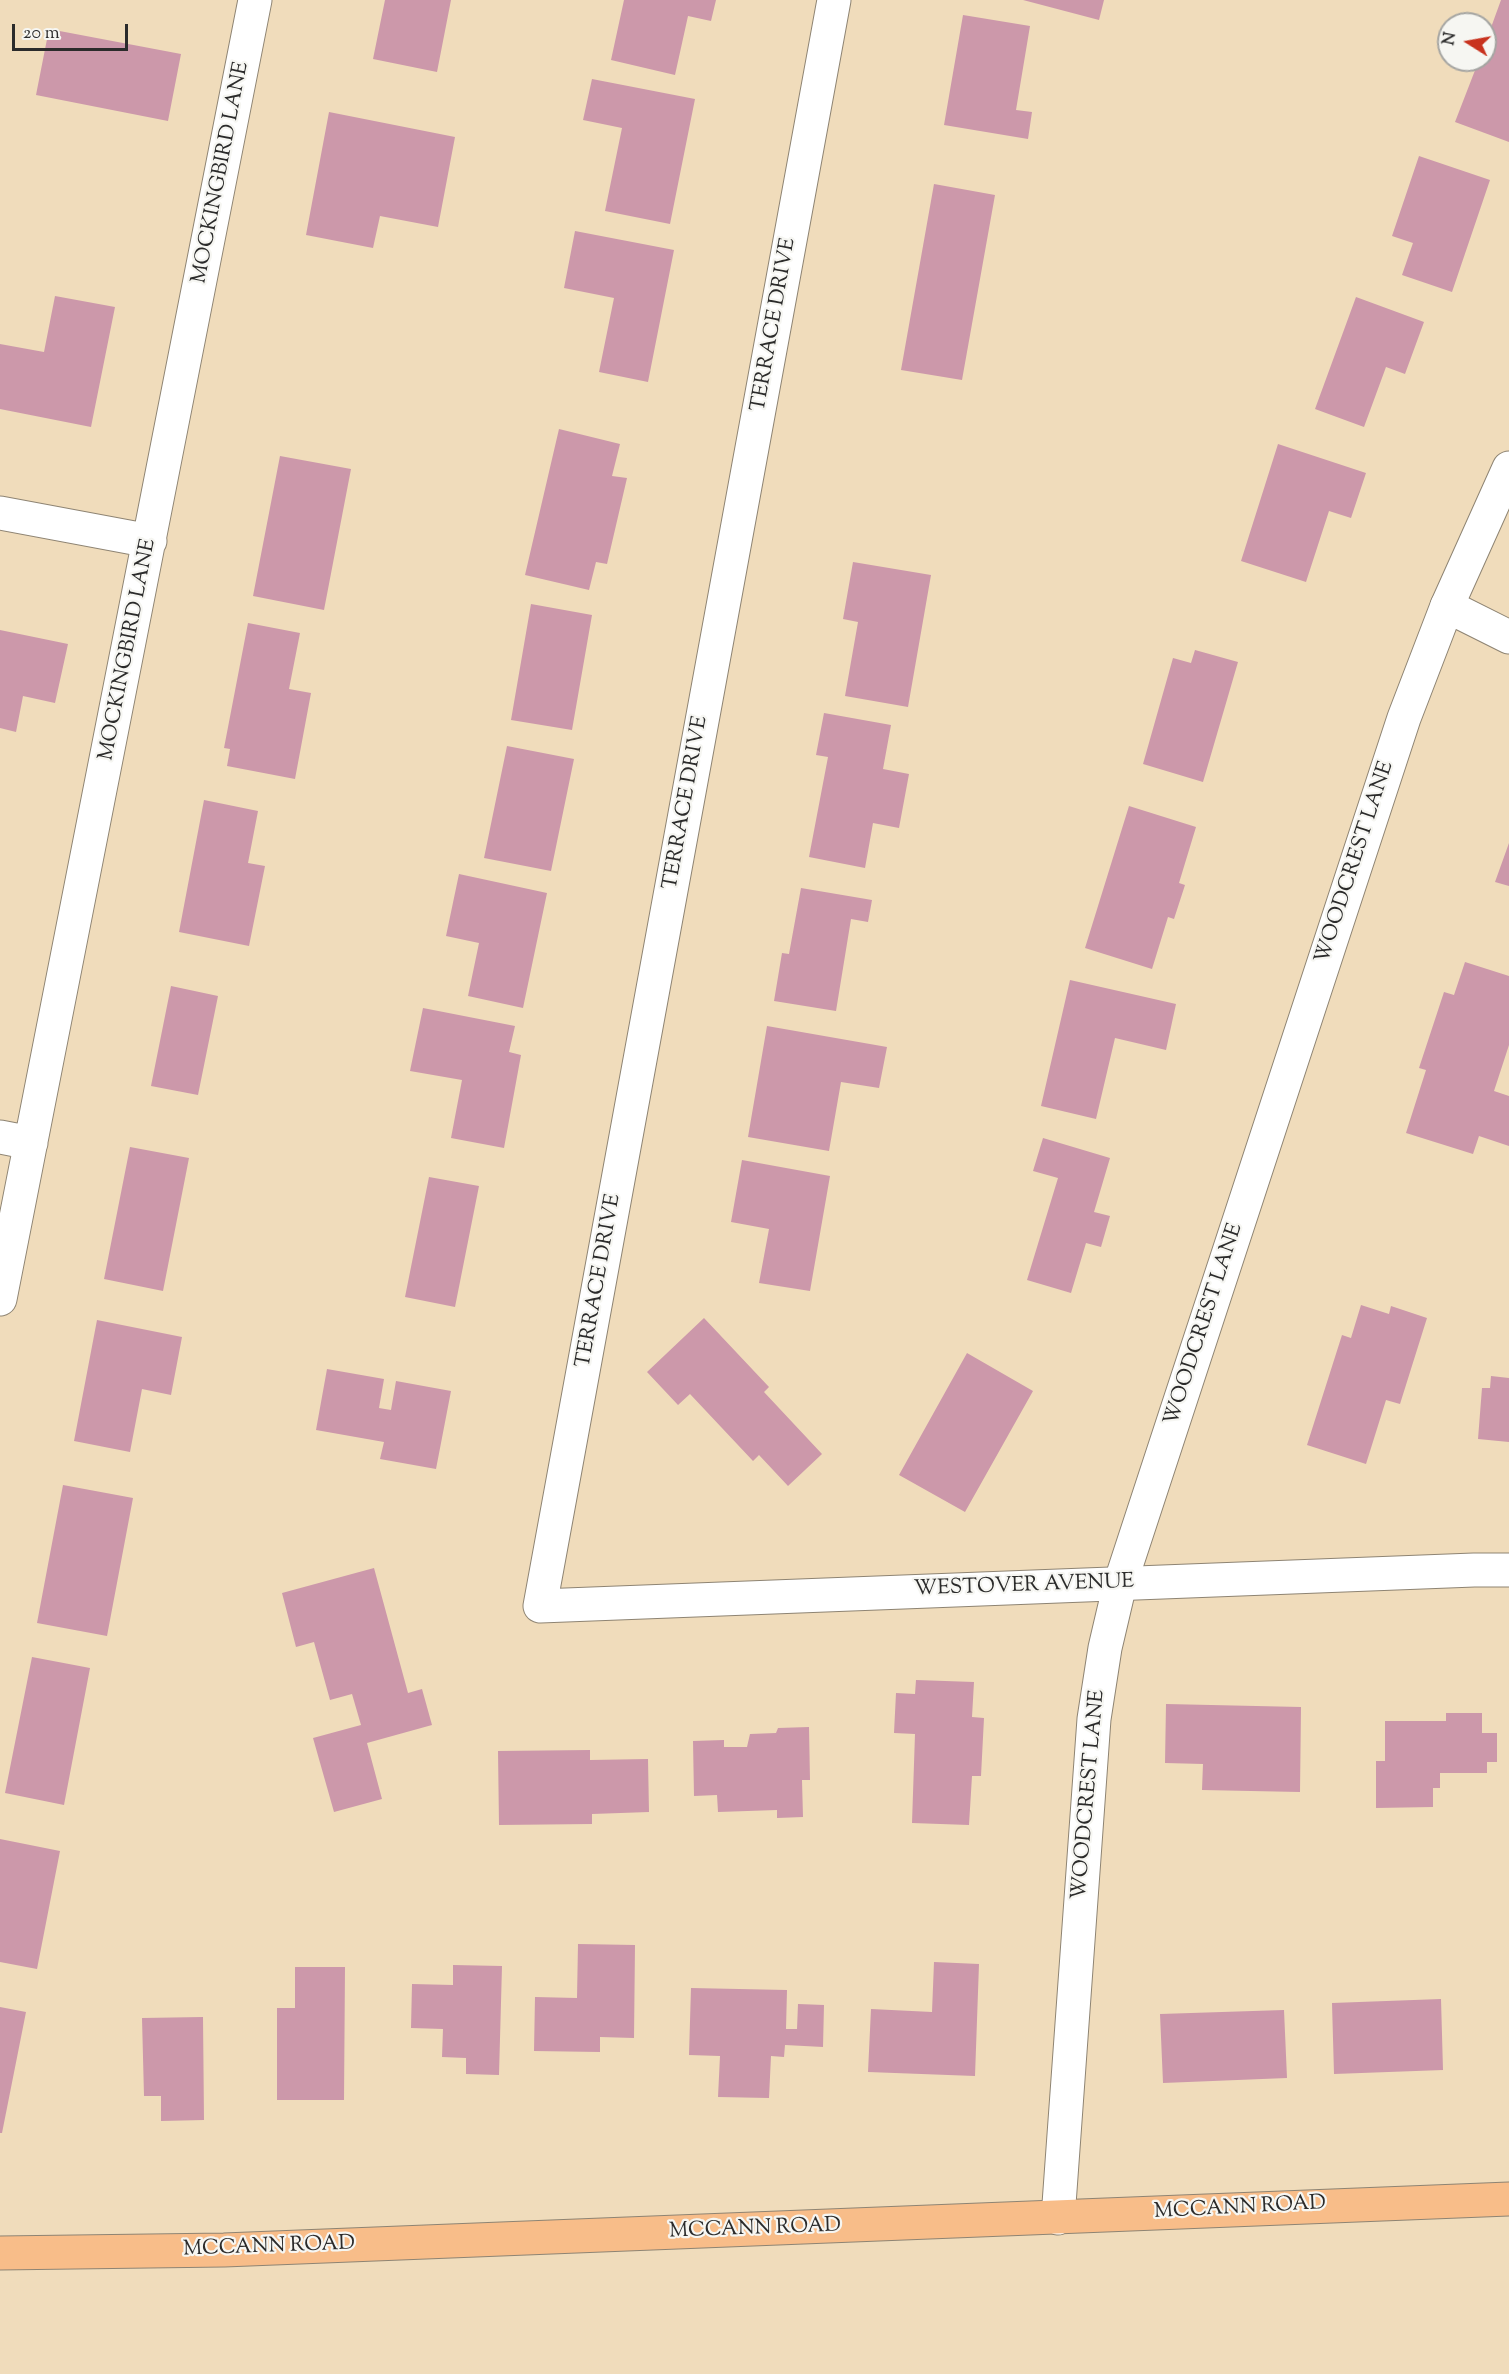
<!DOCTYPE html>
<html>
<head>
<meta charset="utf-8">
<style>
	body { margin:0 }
	#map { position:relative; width:1509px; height:2374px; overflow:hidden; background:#f0dcbb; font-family:"Sorts Mill Goudy",serif }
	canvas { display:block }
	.north { position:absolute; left:1437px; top:12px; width:60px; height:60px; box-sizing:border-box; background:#f6f6f2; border:2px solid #a5a5a2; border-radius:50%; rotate:281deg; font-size:16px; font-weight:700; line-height:24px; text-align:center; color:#2b2b2b }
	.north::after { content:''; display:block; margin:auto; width:21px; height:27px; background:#c8321e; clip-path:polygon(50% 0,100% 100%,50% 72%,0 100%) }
	.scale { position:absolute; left:12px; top:24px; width:116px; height:27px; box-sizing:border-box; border:3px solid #2b2b2b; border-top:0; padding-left:8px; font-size:18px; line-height:21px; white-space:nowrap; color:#2b2b2b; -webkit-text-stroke:4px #f6f6f2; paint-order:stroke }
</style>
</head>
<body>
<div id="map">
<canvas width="1509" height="2374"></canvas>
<div class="north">N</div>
<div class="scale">20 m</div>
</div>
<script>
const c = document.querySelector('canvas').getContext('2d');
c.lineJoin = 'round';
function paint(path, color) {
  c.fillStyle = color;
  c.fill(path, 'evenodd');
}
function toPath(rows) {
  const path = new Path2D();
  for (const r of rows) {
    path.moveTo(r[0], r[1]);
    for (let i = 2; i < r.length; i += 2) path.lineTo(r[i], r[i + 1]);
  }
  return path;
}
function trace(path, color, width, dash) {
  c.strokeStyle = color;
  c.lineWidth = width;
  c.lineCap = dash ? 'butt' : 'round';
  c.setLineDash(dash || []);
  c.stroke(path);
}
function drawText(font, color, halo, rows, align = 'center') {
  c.font = font + ' "Sorts Mill Goudy",serif';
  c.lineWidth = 4.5;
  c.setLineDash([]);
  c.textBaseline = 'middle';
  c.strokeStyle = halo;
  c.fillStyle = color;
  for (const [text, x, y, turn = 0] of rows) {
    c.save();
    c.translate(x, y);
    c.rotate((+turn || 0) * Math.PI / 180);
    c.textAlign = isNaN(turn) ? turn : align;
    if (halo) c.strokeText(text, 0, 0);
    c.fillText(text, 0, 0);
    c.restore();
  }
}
const building = toPath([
	[385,0,451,0,437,72,373,59],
	[624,0,716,0,711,21,688,16,675,75,611,60],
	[1023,0,1104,0,1099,20],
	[1501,0,1509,0,1509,142,1455,122,1479,60,1485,60,1485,44],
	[963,15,1030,26,1016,110,1032,112,1028,139,944,125],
	[49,29,181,54,168,121,36,95],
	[592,79,695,99,670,224,605,211,622,128,583,120],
	[329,112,455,137,438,227,380,216,373,248,306,235],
	[1419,156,1490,180,1452,292,1402,275,1413,243,1392,236],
	[934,184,995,195,962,380,901,370],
	[575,231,674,250,648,382,599,372,614,298,564,288],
	[55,296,115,307,91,427,0,409,0,344,44,352],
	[1356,297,1424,322,1405,374,1386,367,1364,427,1315,409],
	[559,429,620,444,612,476,627,478,607,564,596,562,589,590,525,575],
	[1278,444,1366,473,1351,518,1329,511,1306,582,1241,561],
	[280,456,351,469,324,610,253,596],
	[853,562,931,575,908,707,845,696,858,622,843,619],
	[531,604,592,615,572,730,511,720],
	[248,623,300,633,289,689,311,693,295,779,227,766,230,749,224,748],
	[0,630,68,644,55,703,23,696,16,732,0,728],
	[1195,650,1238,662,1203,782,1143,764,1173,658,1191,663],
	[824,713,891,725,883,769,909,774,899,828,873,823,865,868,809,857,828,757,816,755],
	[507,746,574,759,551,871,484,858],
	[204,800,258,811,248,863,265,866,249,946,179,932],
	[1129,806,1196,827,1179,883,1185,885,1174,919,1168,917,1152,969,1085,948],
	[1509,843,1509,886,1495,882],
	[459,874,547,893,523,1008,468,996,479,943,446,936],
	[801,888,872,900,868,922,851,919,836,1011,774,1001,782,953,789,954],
	[1465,962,1509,976,1509,1045,1494,1091,1509,1096,1509,1146,1479,1136,1473,1154,1406,1133,1426,1070,1419,1068,1444,992,1454,995],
	[1070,980,1176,1004,1166,1050,1115,1038,1096,1119,1041,1106],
	[171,986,218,996,198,1095,151,1086],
	[423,1008,515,1026,509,1052,521,1055,504,1148,451,1138,462,1080,410,1071],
	[767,1026,887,1047,879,1088,841,1082,829,1151,748,1137],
	[1043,1138,1110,1158,1094,1212,1110,1216,1101,1247,1086,1243,1071,1293,1027,1280,1058,1178,1033,1171],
	[130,1147,189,1158,163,1291,104,1279],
	[742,1160,830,1176,810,1291,759,1283,769,1229,731,1222],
	[429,1177,479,1186,455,1307,405,1297],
	[1361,1305,1389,1314,1391,1306,1427,1318,1400,1404,1386,1400,1366,1464,1307,1445,1342,1335,1351,1338],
	[704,1318,769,1387,764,1392,822,1454,788,1486,759,1455,753,1461,690,1394,678,1405,647,1372],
	[97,1320,182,1337,171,1395,142,1389,130,1452,74,1441],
	[967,1353,1033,1391,965,1512,899,1475],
	[327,1369,384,1379,379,1408,391,1410,396,1381,451,1391,436,1469,380,1459,384,1442,316,1430],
	[1491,1376,1509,1378,1509,1442,1478,1439,1482,1388,1490,1388],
	[63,1485,133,1498,107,1636,37,1623],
	[374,1568,408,1693,422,1689,432,1725,367,1743,382,1799,334,1812,313,1738,361,1725,352,1694,330,1700,314,1642,296,1647,282,1593],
	[32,1657,90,1668,64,1805,5,1793],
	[916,1680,974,1682,972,1717,984,1718,981,1776,972,1776,969,1825,912,1823,915,1734,894,1733,896,1693,915,1694],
	[1166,1704,1301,1707,1300,1792,1202,1790,1203,1764,1165,1763],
	[1446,1713,1482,1713,1482,1733,1497,1733,1497,1762,1487,1762,1487,1773,1440,1773,1440,1788,1433,1788,1433,1807,1376,1808,1376,1761,1385,1761,1385,1721,1446,1721],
	[809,1727,810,1780,802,1780,803,1817,777,1818,777,1810,718,1812,717,1795,694,1796,693,1741,724,1740,724,1747,747,1747,750,1734,776,1733,778,1728],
	[590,1750,590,1760,648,1759,649,1812,592,1814,592,1824,499,1825,498,1751],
	[0,1839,60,1851,37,1969,0,1962],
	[578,1944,635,1945,634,2038,600,2037,600,2052,534,2051,535,1997,577,1998],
	[934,1962,979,1964,975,2076,868,2072,871,2009,932,2012],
	[453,1965,502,1966,499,2075,466,2074,466,2058,442,2057,443,2029,411,2028,412,1984,453,1985],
	[295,1967,345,1967,344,2100,277,2100,277,2008,295,2008],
	[691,1988,787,1990,786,2029,797,2029,798,2004,824,2005,823,2047,785,2045,784,2057,771,2056,769,2098,718,2097,720,2056,689,2055],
	[1441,1999,1443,2070,1334,2074,1332,2003],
	[0,2007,26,2012,2,2133,0,2133],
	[1284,2010,1287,2078,1163,2083,1160,2014],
	[203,2017,204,2120,161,2121,161,2096,144,2096,142,2018]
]);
const minor = toPath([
	[834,0,540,1606,1474,1570,1509,1570],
	[0,513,150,541],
	[1447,606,1509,637],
	[0,1137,31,1143],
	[0,1299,255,0]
]);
const tertiary = toPath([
	[1058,2218,1094,1719,1105,1648,1120,1584,1404,718,1447,606,1509,468]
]);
const primary = toPath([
	[0,2253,224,2250,1509,2199]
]);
const streetNames = [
	["MOCKINGBIRD LANE",222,173,-79],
	["TERRACE DRIVE",775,325,-80],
	["MOCKINGBIRD LANE",129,650,-79],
	["TERRACE DRIVE",687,803,-80],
	["WOODCREST LANE",1356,863,-72],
	["TERRACE DRIVE",600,1281,-80],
	["WOODCREST LANE",1205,1325,-72],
	["WESTOVER AVENUE",1024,1587,-2],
	["WOODCREST LANE",1090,1795,-85],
	["MCCANN ROAD",1240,2209,-3],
	["MCCANN ROAD",755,2230,-2],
	["MCCANN ROAD",269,2248,-2]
];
paint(building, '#cc98aa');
trace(minor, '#8e8473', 35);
trace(tertiary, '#8e8473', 35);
trace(primary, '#8e8473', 35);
trace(minor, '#fff', 33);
trace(tertiary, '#fff', 33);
trace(primary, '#f8bd89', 33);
drawText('21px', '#2b2b2b', '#f6f6f2', streetNames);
</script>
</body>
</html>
